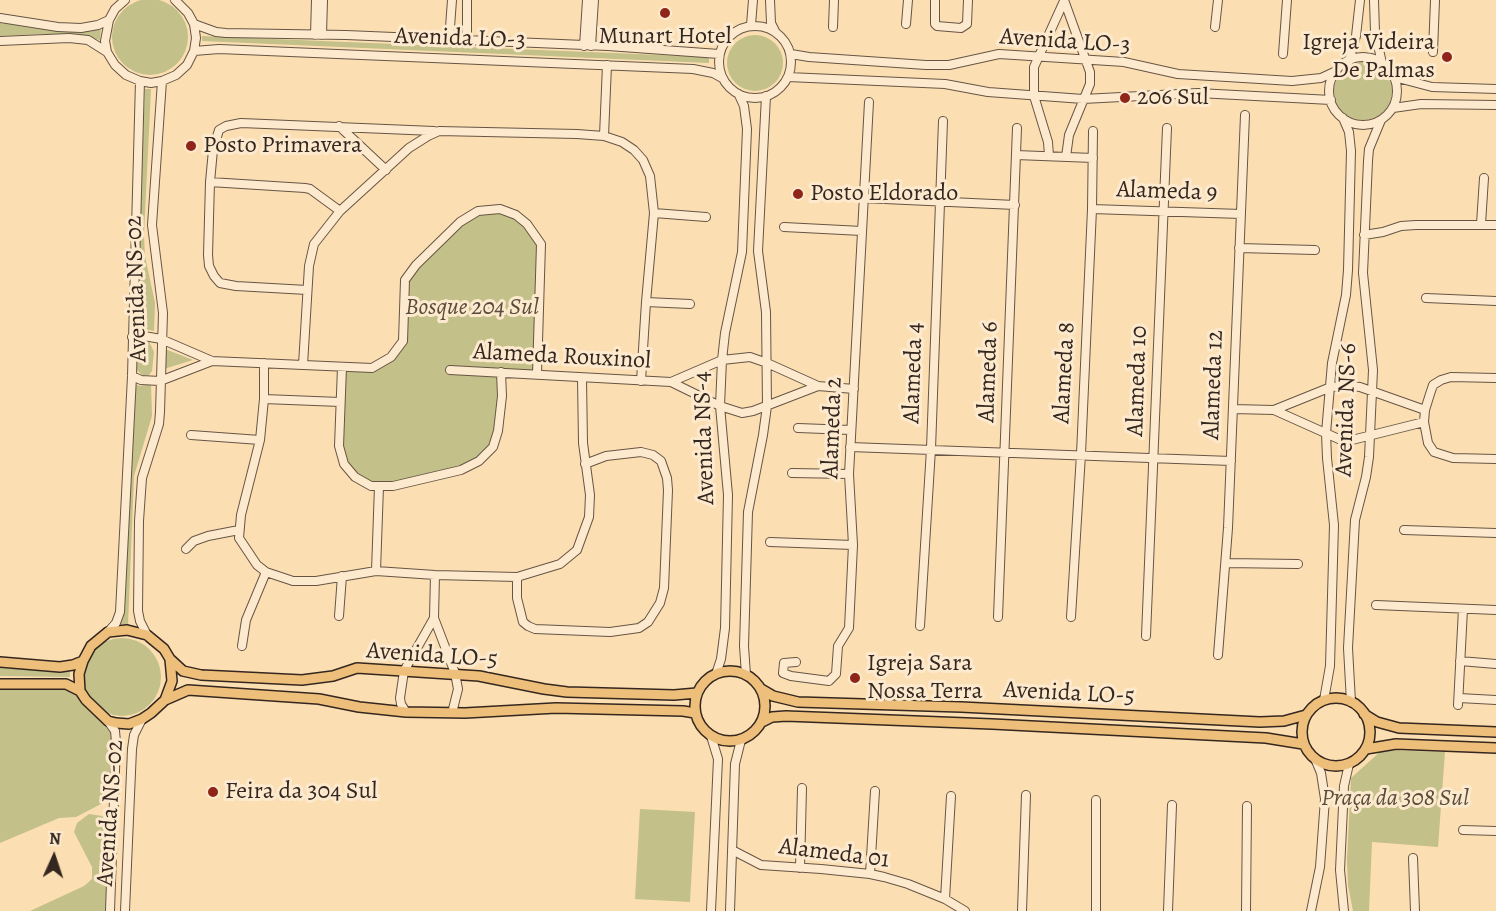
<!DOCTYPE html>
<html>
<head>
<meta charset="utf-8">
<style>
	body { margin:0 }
	#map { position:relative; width:1496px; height:911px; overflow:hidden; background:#fcdeb3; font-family:Alegreya,serif }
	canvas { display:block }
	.north { position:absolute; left:24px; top:827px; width:60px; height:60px; -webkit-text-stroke:4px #fdeace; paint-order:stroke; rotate:3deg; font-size:16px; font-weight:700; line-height:24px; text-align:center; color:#34271f }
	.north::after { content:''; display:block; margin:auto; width:21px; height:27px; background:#34271f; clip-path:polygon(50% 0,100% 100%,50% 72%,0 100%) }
</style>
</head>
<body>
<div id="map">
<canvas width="1496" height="911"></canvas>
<div class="north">N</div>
</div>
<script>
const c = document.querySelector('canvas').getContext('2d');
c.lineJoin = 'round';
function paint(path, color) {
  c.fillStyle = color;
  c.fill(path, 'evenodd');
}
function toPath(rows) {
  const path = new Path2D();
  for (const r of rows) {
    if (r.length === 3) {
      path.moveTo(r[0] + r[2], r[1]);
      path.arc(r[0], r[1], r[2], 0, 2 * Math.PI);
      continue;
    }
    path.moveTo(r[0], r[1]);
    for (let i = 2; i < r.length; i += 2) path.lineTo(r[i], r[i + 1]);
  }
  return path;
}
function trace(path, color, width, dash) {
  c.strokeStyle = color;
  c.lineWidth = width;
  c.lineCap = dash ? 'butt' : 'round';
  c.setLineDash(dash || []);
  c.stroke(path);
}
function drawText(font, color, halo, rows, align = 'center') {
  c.font = font + ' Alegreya,serif';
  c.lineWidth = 6;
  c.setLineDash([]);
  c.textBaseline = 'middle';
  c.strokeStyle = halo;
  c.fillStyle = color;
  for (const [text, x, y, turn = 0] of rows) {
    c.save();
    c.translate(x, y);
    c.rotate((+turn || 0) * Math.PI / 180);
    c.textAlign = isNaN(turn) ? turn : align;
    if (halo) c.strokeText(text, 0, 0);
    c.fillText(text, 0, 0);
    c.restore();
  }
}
const green = toPath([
	[150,37,38],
	[0,23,81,31,101,28,100,40,82,36,44,34,0,36],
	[755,63,28],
	[202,36,709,57,709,63,202,41],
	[1363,91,29],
	[145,89,151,89,144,235,145,256,155,303,154,331,141,328,135,329],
	[500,209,516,215,541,244,537,374,501,373,493,447,461,470,371,486,355,477,339,446,342,367,372,367,391,357,403,341,405,280,416,265,478,211],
	[140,337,148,339,154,352,152,371,149,375,143,376,136,369,136,346],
	[165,349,193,360,164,369],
	[135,384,140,386,151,384,152,416,134,476,128,625,121,624],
	[122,677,39],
	[0,668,70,671,70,677,0,676],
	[66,685,79,693,113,731,113,788,109,797,103,803,76,817,59,818,0,843,0,686],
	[1382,750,1445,752,1438,847,1372,842,1369,911,1353,911,1348,885,1347,860,1351,778],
	[640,809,695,812,690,902,635,899],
	[89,814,102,816,111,827,107,911,30,911,84,886,92,879,92,867,74,832,77,823]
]);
const minor = toPath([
	[125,0,115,9,109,20,105,41,107,52,115,65,126,75,140,81,151,83,162,81,176,75,187,65,194,51,196,38,194,24,188,13,175,0],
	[770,0,771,23,775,31],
	[935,0,935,24,937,26,961,28,967,24,968,0],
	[1064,0,1090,72,1090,84,1069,135,1066,157],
	[1374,0,1375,32,1382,63],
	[0,18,58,27,81,28,98,25,109,20],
	[194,24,216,32,226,33,346,35,608,46,719,54],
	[906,24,908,0],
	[751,25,753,0],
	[755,62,36],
	[833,27,834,0],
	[1215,27,1218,0],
	[315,35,316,0],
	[322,35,323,0],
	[0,41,69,38,88,40,107,52],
	[449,41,452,0],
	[467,41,467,0],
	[584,46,587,0],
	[591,46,594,0],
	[194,51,219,49,693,69,713,73,722,78],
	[1433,52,1435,0],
	[791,54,809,57,926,65,949,65,999,54,1124,62,1178,74,1292,81,1321,78,1336,71],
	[1283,54,1287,0],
	[1363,91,34],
	[1349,61,1356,36,1360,0],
	[788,77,945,84,988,92,1083,99,1198,93,1331,100],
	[1394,77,1432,87,1496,89],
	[1393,108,1421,104,1496,105],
	[339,126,386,170],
	[604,136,607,65],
	[1016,155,1093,158],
	[1049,156,1048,142,1034,96,1034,67,1064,1],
	[210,182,305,188,310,189,340,211],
	[863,198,1015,205],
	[1092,209,1241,214],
	[654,213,706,217],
	[1481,224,1484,178],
	[784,227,862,231],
	[1364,235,1383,232,1401,226,1416,225,1496,225],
	[1239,248,1315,250],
	[307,290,236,286,220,283,214,276,209,266,208,255,210,182,213,150,219,130,226,126,241,123,434,131],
	[1426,298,1496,301],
	[646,302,690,304],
	[132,337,144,336,161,339,212,361,372,368,391,357,403,341,405,280,416,265,460,222,478,211,500,209,516,215,527,224,541,244,537,374],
	[264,363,264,399,260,440,241,515,239,538,257,565,266,572,293,581,316,581,376,571,435,575,517,577,560,564,577,550,589,517,590,495,583,443,582,379],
	[303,365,309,266,314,244,340,211,409,148,428,136,439,131,577,134,604,136,622,142,634,150,643,160,650,176,654,213,646,302,641,381],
	[342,367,339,446,344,464,355,477,371,486,393,486,461,470,479,461,493,447,498,431,502,396,501,372],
	[450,370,671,382,720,406,742,413,753,411,818,386],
	[132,376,141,380,160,381,212,361],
	[1496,378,1451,377,1441,380,1433,385,1430,394,1425,410,1424,422,1428,443,1434,452,1453,458,1496,459],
	[671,382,722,360,750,357,767,363,818,386,854,389],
	[264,399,340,402],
	[1233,409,1274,410,1341,440,1348,441,1424,422],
	[1274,410,1331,387,1350,386,1360,387,1425,410],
	[798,428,851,430],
	[191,435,260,440],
	[850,447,1231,461],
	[792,473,849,474],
	[1404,530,1496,533],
	[770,542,853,545],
	[186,549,194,541,208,536,239,530],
	[1226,563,1298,564],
	[376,571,379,486],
	[435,575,434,618,455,673,458,689,452,713],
	[517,577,517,598,523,622,528,626,535,629,610,632,639,628,648,622,660,603,664,588,668,490,667,478,661,461,653,455,641,452,606,456,585,464],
	[1376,605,1496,610],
	[339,616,342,576],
	[998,617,1017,128],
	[1071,617,1081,454,1092,209,1093,131],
	[920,626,931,449,943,121],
	[108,632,116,623,120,612,132,376,140,81],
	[147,635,140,621,138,611,139,521,142,478,159,424,160,412,163,313,152,225,162,81],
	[1146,636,1167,128],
	[242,646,246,620,266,572],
	[1218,655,1228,528,1245,115],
	[1460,661,1496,664],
	[796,662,784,663,783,673,791,676,829,681,836,674,838,646,849,628,853,545,849,474,869,102],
	[716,674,721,659,725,628,728,495,720,406,722,360,725,333,742,252,747,129,744,106,739,95],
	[746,675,744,646,748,512,763,435,767,406,766,312,758,251,766,96],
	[1459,698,1496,700],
	[1324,700,1330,666,1334,525,1327,458,1326,433,1332,363,1346,295,1348,270,1351,151,1349,132,1343,118],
	[1351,702,1348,648,1355,520,1366,477,1369,457,1373,370,1363,273,1368,161,1369,149,1381,120],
	[1458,705,1463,609],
	[406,712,401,704,400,698,404,671,434,618],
	[108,721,115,731,116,742,110,911],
	[1463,830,1496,831],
	[732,850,761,865,821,869,870,874,884,877,908,884,945,899,965,911],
	[1413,858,1415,911],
	[800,868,802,788],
	[870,874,875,791],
	[945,899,951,796],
	[125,911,132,749,134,735,142,719],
	[711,911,718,759,711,736],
	[730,911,735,764,741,740],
	[1022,911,1026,795],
	[1096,911,1096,800],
	[1168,911,1172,805],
	[1246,911,1247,806],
	[1311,911,1320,867,1325,799,1321,773,1316,761],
	[1344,911,1340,870,1344,786,1349,764]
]);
const major = toPath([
	[127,630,147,635,164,649,170,659,172,681,165,700,151,713,142,719,129,724,116,723,108,721,86,700,80,691,79,674,83,661,91,646,108,632,127,630],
	[170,659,183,671,201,675,302,680,333,676,357,668,479,676,544,689,567,692,674,695,697,693],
	[0,662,60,667,73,665,83,661],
	[730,706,35],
	[0,684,66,684,80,691],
	[761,689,773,696,798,702,961,707,1260,722,1284,721,1306,715],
	[1336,732,34],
	[165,700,188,690,319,699,359,707,406,712,465,713,556,708,683,711,695,713],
	[1364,714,1377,722,1399,728,1496,732],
	[762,722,772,717,786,716,992,724,1266,738,1303,744],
	[1366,749,1396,744,1496,748]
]);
const markers = [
	[665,13,6,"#8f2418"],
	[1447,57,6,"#8f2418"],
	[1125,98,6,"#8f2418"],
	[191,146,6,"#8f2418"],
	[798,194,6,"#8f2418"],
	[855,678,6,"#8f2418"],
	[213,792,6,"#8f2418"]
];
const poiNames = [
	["Munart Hotel",665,37,"center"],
	["Igreja Videira",1435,43,"right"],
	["De Palmas",1435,71,"right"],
	["206 Sul",1137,98],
	["Posto Primavera",203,146],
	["Posto Eldorado",810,194],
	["Igreja Sara",867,664],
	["Nossa Terra",867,692],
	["Feira da 304 Sul",225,792]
];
const streetNames = [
	["Avenida LO-3",460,39,2],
	["Avenida LO-3",1065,42,4],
	["Alameda 9",1167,192,2],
	["Avenida NS-02",137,289,-92],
	["Alameda Rouxinol",562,357,3],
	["Alameda 6",989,372,-88],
	["Alameda 4",914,373,-88],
	["Alameda 8",1065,373,-87],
	["Alameda 10",1138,381,-88],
	["Alameda 12",1214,385,-88],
	["Avenida NS-6",1347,410,-88],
	["Alameda 2",833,428,-88],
	["Avenida NS-4",705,438,-92],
	["Avenida LO-5",432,656,4],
	["Avenida LO-5",1069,694,3],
	["Avenida NS-02",111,813,-86],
	["Alameda 01",834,854,7]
];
const parkNames = [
	["Bosque 204 Sul",472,308],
	["Praça da 308 Sul",1395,799]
];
paint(green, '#c3c089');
trace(minor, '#654', 10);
trace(major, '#34271f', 12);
trace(minor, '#fdeace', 8);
trace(major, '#eebf7a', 9);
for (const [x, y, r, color] of markers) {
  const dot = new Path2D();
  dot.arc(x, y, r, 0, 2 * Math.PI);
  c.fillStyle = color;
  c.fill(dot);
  trace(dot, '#fdeace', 2);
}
drawText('24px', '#34271f', '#fdeace', poiNames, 'left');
drawText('24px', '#34271f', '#fdeace', streetNames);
drawText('italic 24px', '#584d3a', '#fdeace', parkNames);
</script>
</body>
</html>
